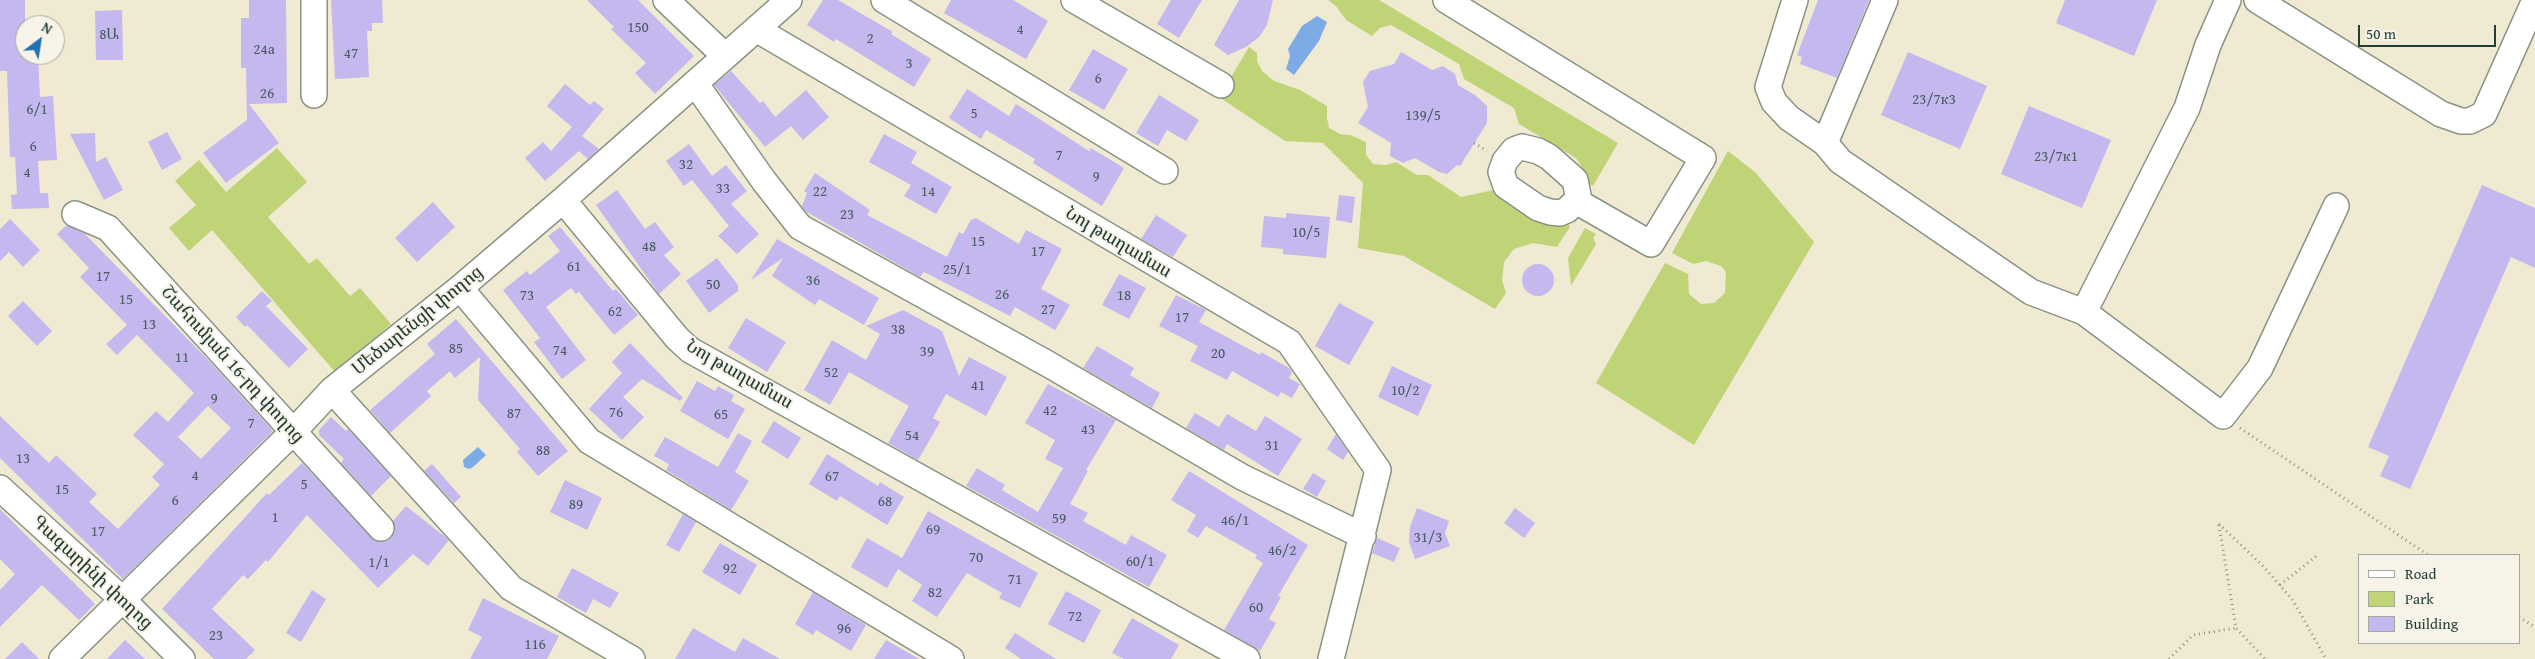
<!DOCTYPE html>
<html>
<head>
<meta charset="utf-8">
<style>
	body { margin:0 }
	#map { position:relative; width:2535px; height:659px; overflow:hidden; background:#f0ead3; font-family:"Gentium Book Plus",serif }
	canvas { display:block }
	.legend { position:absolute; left:2358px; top:554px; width:162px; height:90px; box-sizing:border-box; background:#f7f3e8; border:1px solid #a1aaa0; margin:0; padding:6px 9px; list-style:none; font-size:15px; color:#1f3d34 }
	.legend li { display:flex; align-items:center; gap:10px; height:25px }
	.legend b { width:25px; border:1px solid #a1aaa0 }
	.north { position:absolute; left:15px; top:15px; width:50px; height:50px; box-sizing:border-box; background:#f7f3e8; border:1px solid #a1aaa0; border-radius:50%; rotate:31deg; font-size:14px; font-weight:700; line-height:20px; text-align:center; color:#1f3d34 }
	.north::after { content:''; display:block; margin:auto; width:18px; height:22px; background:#1f6fb2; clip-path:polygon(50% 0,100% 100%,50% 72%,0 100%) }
	.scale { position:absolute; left:2358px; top:25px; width:138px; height:22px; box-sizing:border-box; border:2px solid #1f3d34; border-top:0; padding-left:6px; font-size:15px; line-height:18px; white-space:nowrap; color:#1f3d34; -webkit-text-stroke:4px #f7f3e8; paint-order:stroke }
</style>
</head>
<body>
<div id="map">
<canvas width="2535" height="659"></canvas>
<ul class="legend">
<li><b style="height:6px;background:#fff"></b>Road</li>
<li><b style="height:14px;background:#bfd377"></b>Park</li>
<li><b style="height:14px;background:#c4b8ee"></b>Building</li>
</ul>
<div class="north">N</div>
<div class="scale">50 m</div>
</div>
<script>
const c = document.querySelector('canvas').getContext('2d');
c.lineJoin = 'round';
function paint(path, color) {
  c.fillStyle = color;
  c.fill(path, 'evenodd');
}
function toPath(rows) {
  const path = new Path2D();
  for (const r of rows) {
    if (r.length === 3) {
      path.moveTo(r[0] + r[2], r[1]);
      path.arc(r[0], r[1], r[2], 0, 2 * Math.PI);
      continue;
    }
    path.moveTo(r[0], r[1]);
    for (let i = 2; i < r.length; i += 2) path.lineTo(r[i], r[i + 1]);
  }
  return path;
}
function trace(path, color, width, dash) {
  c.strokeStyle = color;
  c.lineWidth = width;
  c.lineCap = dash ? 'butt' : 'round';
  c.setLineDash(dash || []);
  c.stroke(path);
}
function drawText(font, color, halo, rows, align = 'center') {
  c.font = font + ' "Gentium Book Plus","Noto Serif Armenian",serif';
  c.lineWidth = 4;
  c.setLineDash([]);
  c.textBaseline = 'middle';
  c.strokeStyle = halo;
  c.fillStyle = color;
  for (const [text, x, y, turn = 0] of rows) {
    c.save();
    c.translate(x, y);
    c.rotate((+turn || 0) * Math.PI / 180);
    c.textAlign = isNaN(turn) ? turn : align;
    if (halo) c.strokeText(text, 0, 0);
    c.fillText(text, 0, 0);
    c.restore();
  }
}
const green = toPath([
	[1328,0,1379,0,1618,143,1593,186,1587,182,1584,170,1576,158,1519,124,1514,108,1464,79,1459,64,1391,25,1380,28,1372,36,1346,20,1336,6],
	[1249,47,1257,53,1257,61,1262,71,1274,81,1300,90,1327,106,1327,118,1329,128,1340,134,1350,135,1366,142,1366,155,1373,164,1386,165,1396,162,1417,175,1428,175,1461,197,1494,190,1499,198,1545,221,1565,220,1570,227,1557,247,1533,243,1514,249,1504,262,1502,280,1506,293,1495,309,1404,256,1358,248,1363,183,1323,143,1285,141,1219,97],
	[277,148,307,182,268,217,309,264,317,258,350,296,360,288,391,324,335,372,212,230,189,251,169,228,196,205,175,181,199,160,226,192],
	[1728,151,1755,172,1814,242,1694,445,1596,383,1665,263,1688,274,1689,294,1701,304,1714,303,1725,293,1726,272,1721,266,1706,261,1693,264,1672,253],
	[1585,228,1596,234,1593,238,1596,244,1571,286,1568,258]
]);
const water = toPath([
	[1317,16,1327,22,1319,41,1294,75,1286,69,1290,56,1288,49,1302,26],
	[478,447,486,455,473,467,469,469,464,467,463,460]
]);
const building = toPath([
	[0,0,25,0,25,55,38,55,40,97,53,96,57,160,38,161,40,193,48,193,49,208,12,209,11,195,17,194,15,157,10,157,7,71,0,71],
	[249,0,286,0,287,103,249,104,279,143,226,183,203,153,247,120,246,68,241,68,241,18,249,18],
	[331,0,382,0,383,23,372,23,372,31,367,31,369,77,335,79],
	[587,0,638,0,694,56,655,94,635,73,646,63,611,29,614,27],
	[823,0,838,0,893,32,891,34,931,59,914,87,836,39,834,42,807,25],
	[951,0,1013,0,1048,21,1026,59,944,13],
	[1171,0,1202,0,1179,38,1157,24],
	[1239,0,1273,0,1267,25,1259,37,1246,47,1228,55,1214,45],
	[1818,0,1869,0,1837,78,1800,64,1802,57,1797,55],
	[2065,0,2157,0,2134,56,2056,23],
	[122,10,123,60,96,60,95,11],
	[1093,49,1128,69,1104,110,1069,90],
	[1401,52,1432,70,1443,66,1455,74,1458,85,1475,95,1487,106,1487,123,1460,166,1457,165,1447,174,1439,172,1415,158,1403,163,1390,156,1391,143,1358,123,1368,107,1363,82,1370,71,1394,64],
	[1908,52,1987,86,1960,149,1881,115],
	[731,71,760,103,763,101,775,117,806,90,829,117,803,140,791,126,765,147,714,85],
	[565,84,590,105,594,101,604,109,582,136,599,149,588,159,579,151,545,181,525,158,543,142,551,151,572,127,547,106],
	[967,89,1009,116,1016,104,1089,151,1091,148,1124,168,1102,206,1033,163,1035,159,986,130,981,139,949,118],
	[1159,95,1199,120,1186,141,1167,130,1158,146,1136,133],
	[2029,106,2111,140,2082,208,2001,174],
	[167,132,182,159,162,170,148,142],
	[95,133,96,162,106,157,123,190,104,200,70,134],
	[884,134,917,152,911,163,952,187,936,214,904,196,911,185,869,162],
	[689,144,712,176,726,165,747,191,731,204,759,234,737,254,718,236,729,226,692,180,684,186,666,161],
	[815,173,870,210,867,215,947,257,959,232,963,234,971,220,976,218,1019,244,1026,230,1062,249,1041,289,1070,305,1055,330,1015,307,1010,316,924,272,920,277,805,211,802,206,807,193,804,191],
	[2482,185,2535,208,2535,268,2511,257,2410,489,2380,476,2389,456,2368,447],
	[617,190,645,229,655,222,674,247,664,255,681,274,659,294,596,205],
	[1339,195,1355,197,1352,223,1336,220],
	[433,202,455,227,417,262,395,238],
	[1286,213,1330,217,1326,258,1283,254,1283,249,1261,247,1264,216,1286,218],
	[1156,215,1187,235,1173,257,1141,239],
	[10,219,40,250,23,267,9,252,0,261,0,229],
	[67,225,85,234,213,365,273,431,123,579,0,458,0,416,49,463,56,455,97,494,89,502,118,529,160,485,152,477,164,464,133,435,156,411,168,422,194,393,137,335,117,355,106,344,127,325,80,277,89,268,57,234],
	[208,406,231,428,201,459,178,437],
	[560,227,613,291,616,289,638,315,614,335,579,292,576,294,571,288,546,307,586,360,562,379,534,342,540,338,503,290,527,271,530,275,560,251,548,236],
	[777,239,879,298,864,325,819,299,815,305,772,276,783,258,751,280],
	[717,258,738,285,738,291,709,313,686,281],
	[1538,280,16],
	[1119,274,1146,288,1129,319,1102,305],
	[262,291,272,301,266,306,308,349,289,368,247,325,245,327,236,317],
	[1176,295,1206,310,1199,322,1260,355,1261,352,1289,368,1292,372,1289,378,1300,384,1292,398,1281,392,1278,397,1232,371,1227,380,1190,361,1198,346,1159,326],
	[23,301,52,331,37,346,8,316],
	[1339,303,1374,322,1349,365,1315,346],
	[903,310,942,331,959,376,969,357,1007,377,986,416,946,394,933,418,940,422,918,460,888,443,909,406,849,372,830,405,804,390,832,340,866,360,880,334,866,326],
	[746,318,786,342,767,372,728,348],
	[456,319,568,451,538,476,517,452,520,449,478,400,480,357,455,378,450,371,427,391,431,396,390,433,370,410,435,354,427,344],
	[630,343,683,398,680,401,642,379,623,397,644,417,622,440,589,409,622,373,612,362],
	[1097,346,1134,368,1130,375,1160,393,1152,408,1083,368],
	[1392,366,1432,385,1418,416,1378,397],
	[697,381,715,391,718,386,734,395,731,401,745,409,728,439,680,411],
	[1048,384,1116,420,1086,470,1088,471,1070,504,1088,513,1083,521,1126,545,1131,535,1167,555,1149,587,966,486,977,468,1005,485,1002,490,1038,512,1063,468,1045,459,1055,440,1025,423],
	[1195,413,1219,427,1227,414,1256,431,1265,416,1302,439,1278,476,1227,444,1224,450,1186,428],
	[331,417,346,431,348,429,391,476,371,496,341,463,344,459,319,435,319,430],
	[774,421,801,438,788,459,761,442],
	[738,433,752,441,735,472,749,481,731,510,666,470,669,464,654,456,665,437,718,467],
	[1336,434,1348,452,1343,460,1327,449],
	[827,454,878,486,880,482,904,497,887,525,840,496,837,501,809,484],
	[302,463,376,541,384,542,391,538,395,532,393,521,406,506,449,540,428,566,413,554,378,588,307,515,268,562,266,560,248,579,243,575,212,609,255,650,246,659,214,659,162,609,267,493,269,495],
	[432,464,461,497,454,503,424,471],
	[1189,471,1308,545,1278,596,1281,597,1269,619,1276,623,1260,651,1224,630,1263,563,1255,558,1257,555,1206,526,1198,538,1187,531,1196,515,1171,500],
	[1313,473,1326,481,1317,497,1303,489],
	[565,480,602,498,587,530,550,512],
	[1417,508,1449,521,1445,533,1450,546,1415,559,1409,542,1410,527],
	[1515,508,1535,523,1524,538,1504,523],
	[0,509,95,604,79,620,42,585,0,627,0,590,15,574,0,559],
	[928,511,1038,573,1020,608,999,598,1002,593,967,573,937,617,912,601,922,585,898,569,887,588,851,567,867,538,902,558],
	[683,514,696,522,679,552,666,545],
	[1377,538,1400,548,1394,562,1372,553],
	[720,543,757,565,740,595,702,572],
	[572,568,619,593,610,608,593,599,586,613,557,597],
	[312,590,326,599,301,642,286,633],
	[1066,591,1101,610,1084,643,1048,624],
	[813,592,866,625,851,651,816,630,813,635,795,624],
	[483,598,559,636,547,659,470,659,482,637,468,630],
	[1132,618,1179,645,1171,659,1124,659,1112,653],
	[693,628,735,652,743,638,780,659,675,659],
	[1015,633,1056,659,1021,659,1005,648],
	[125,640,145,659,107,659],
	[886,640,919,659,874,659],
	[22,642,39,659,5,659]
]);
const path = toPath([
	[1474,143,1487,151],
	[2240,428,2428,555],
	[2219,524,2262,565,2292,599,2326,659],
	[2219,525,2236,628,2265,659],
	[2280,585,2319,554],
	[2519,617,2535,627],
	[2169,659,2193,635,2236,628]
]);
const minor = toPath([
	[314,0,314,95],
	[666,0,725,56],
	[884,0,1165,171],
	[1074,0,1221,85],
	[1446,0,1703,158,1651,244,1576,201],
	[1795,0,1768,87,1774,102,1789,118,1825,143,1840,161,2031,292,2084,312,2223,416,2260,368,2336,206],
	[2257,0,2441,114,2461,121,2470,121,2484,114,2535,0],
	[756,29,1289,342,1378,470,1331,659],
	[695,83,764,181,800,227,1048,364,1242,477,1363,536],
	[1825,143,1885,0],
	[1522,147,1538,151,1549,157,1575,180,1578,195,1576,201,1567,210,1560,213,1550,212,1538,208,1506,186,1501,172,1505,161,1514,150,1522,147],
	[563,200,677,338,690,350,1247,659],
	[75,214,108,228,381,528],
	[460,288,589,441,951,659],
	[2084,312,2187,108,2208,45,2228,0],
	[332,390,511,588,632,659],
	[0,488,122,599,182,659],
	[62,659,293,432,332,390,460,288,563,200,789,0]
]);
const numberNames = [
	["150",638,28],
	["4",1020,30],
	["8Ա",109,35],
	["2",870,39],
	["24a",264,50],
	["47",351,54],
	["3",909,64],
	["6",1098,79],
	["26",267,94],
	["23/7к3",1934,100],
	["6/1",37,110],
	["5",974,114],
	["139/5",1423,116],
	["6",33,147],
	["7",1059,156],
	["23/7к1",2056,157],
	["32",686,165],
	["4",27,173],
	["9",1096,177],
	["33",723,189],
	["22",820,192],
	["14",928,192],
	["23",847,215],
	["10/5",1306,233],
	["15",978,242],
	["48",649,247],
	["17",1038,252],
	["61",574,267],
	["25/1",957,270],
	["17",103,277],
	["36",813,281],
	["50",713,285],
	["26",1002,295],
	["73",527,296],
	["18",1124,296],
	["15",126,300],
	["27",1048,310],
	["62",615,312],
	["17",1182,318],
	["13",149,325],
	["38",898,330],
	["85",456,349],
	["74",560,351],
	["39",927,352],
	["20",1218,354],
	["11",182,358],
	["52",831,373],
	["41",978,386],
	["10/2",1405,391],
	["9",214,399],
	["42",1050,411],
	["76",616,413],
	["87",514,414],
	["65",721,415],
	["7",251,424],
	["43",1088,430],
	["54",912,436],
	["31",1272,446],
	["88",543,451],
	["13",23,459],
	["4",195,476],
	["67",832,477],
	["5",304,485],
	["15",62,490],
	["6",175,501],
	["68",885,502],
	["89",576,505],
	["1",275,518],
	["59",1059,519],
	["46/1",1235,521],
	["69",933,530],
	["17",98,532],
	["31/3",1428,538],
	["46/2",1282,551],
	["70",976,558],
	["60/1",1140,562],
	["1/1",379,563],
	["92",730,569],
	["71",1015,580],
	["82",935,593],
	["60",1256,608],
	["72",1075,617],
	["96",844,629],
	["23",216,636],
	["116",535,645]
];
const streetNames = [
	["Նոյ թաղամաս",1118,243,31],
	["Մեծարենցի փողոց",418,321,-39],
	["Շահումյան 16-րդ փողոց",232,365,48],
	["Նոյ թաղամաս",739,375,30],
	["Գագարինի փողոց",92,573,43]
];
paint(green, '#bfd377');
paint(water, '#7cabe6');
paint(building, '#c4b8ee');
trace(minor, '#889484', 28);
trace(path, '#889484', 3, [1, 4]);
trace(minor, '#fff', 25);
drawText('15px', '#485c62', null, numberNames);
drawText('18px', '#1f3d34', '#f7f3e8', streetNames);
</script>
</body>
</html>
